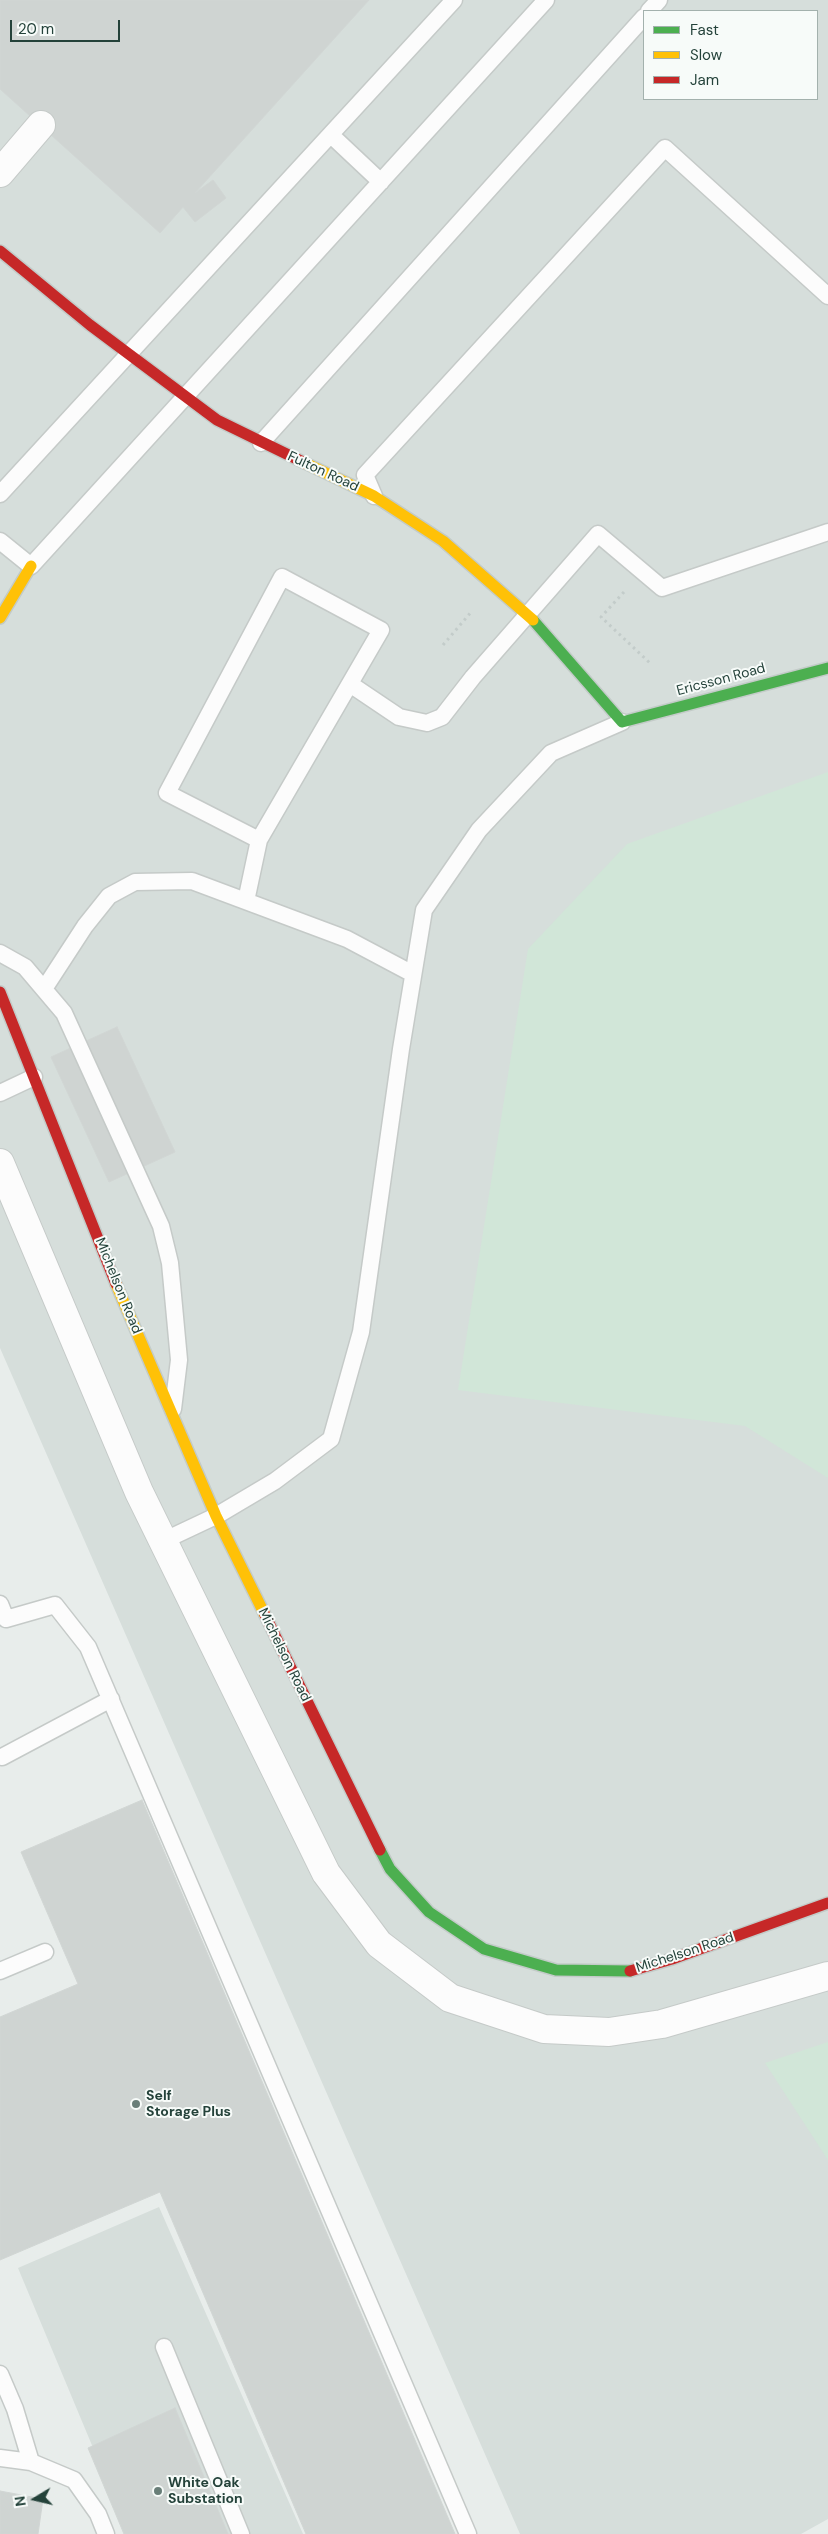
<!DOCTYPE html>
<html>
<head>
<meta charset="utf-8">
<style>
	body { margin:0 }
	#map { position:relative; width:828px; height:2534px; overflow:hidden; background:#e8edeb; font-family:"DM Sans",sans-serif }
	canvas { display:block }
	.legend { position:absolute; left:643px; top:10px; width:175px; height:90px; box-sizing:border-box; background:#f7fbf9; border:1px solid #a3b1ad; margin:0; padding:6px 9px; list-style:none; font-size:15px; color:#24423a }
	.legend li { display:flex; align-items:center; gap:10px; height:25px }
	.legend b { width:25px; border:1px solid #a3b1ad }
	.north { position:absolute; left:10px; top:2474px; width:50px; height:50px; -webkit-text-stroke:4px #f7fbf9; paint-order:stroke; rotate:261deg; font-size:14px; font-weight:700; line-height:20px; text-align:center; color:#24423a }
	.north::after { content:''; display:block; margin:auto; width:18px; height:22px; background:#24423a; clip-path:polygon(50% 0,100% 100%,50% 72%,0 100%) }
	.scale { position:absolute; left:10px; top:20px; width:110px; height:22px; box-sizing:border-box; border:2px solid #24423a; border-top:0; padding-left:6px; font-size:15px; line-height:18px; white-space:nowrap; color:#24423a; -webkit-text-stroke:4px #f7fbf9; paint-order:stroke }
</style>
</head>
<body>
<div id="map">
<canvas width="828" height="2534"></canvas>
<ul class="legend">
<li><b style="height:6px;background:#4caf50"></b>Fast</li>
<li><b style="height:6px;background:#ffc107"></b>Slow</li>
<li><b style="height:6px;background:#c62828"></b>Jam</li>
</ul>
<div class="north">N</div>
<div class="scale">20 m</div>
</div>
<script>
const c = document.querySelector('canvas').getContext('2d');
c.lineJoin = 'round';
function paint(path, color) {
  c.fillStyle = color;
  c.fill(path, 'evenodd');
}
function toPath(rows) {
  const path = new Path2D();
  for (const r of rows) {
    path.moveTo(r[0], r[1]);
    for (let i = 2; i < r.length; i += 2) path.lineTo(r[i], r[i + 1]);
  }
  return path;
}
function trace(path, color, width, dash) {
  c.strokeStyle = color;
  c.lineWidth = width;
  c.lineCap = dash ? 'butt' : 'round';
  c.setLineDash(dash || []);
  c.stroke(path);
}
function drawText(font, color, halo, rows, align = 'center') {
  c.font = font + ' "DM Sans",sans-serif';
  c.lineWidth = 4;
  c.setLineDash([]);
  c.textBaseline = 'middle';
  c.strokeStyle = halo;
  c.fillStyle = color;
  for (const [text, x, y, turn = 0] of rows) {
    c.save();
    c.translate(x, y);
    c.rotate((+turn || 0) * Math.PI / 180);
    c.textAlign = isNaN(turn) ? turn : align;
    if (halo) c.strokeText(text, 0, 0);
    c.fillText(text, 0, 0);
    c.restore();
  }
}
const built = toPath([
	[0,0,828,0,828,2519,801,2534,520,2534,0,1348],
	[644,11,817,11,817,99,644,99],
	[159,2207,303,2534,129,2534,18,2268]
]);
const green = toPath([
	[828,772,828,1478,745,1426,458,1390,528,949,627,844],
	[828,2042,828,2160,765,2063]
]);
const building = toPath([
	[0,0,369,0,195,193,213,180,226,198,195,222,183,207,160,233,0,89,0,0],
	[117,1027,175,1152,109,1182,51,1057,117,1027],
	[142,1800,455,2534,306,2534,160,2192,0,2260,0,2017,78,1984,21,1852,142,1800],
	[175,2408,228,2534,124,2534,88,2448,175,2408],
	[0,2491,43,2499,38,2534,0,2534,0,2491]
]);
const path = toPath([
	[624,592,601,617,651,664],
	[443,645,472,611]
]);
const lane = toPath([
	[649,11,659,0],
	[331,135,381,182],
	[261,443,644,17],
	[0,494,454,0],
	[374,496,365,475,665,148,828,296],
	[0,541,31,566,546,0],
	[350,684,399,717,427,723,442,717,473,677,598,534,662,588,828,532],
	[246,901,259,840,381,630,282,577,167,793,259,840],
	[0,953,25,967,64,1013,161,1226,170,1263,179,1360,173,1409],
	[44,989,85,926,109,896,135,882,192,881,347,939,413,974],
	[0,1093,34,1077],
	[163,1541,216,1516,275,1481,331,1439,361,1332,401,1049,424,910,479,830,551,753,622,722],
	[0,1604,6,1619,55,1605,88,1647,468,2534],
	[2,1757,111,1699],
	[0,1971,45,1952],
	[164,2347,241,2534],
	[0,2374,15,2409,31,2462],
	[0,2458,31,2462,74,2480,98,2514,106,2534]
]);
const street = toPath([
	[0,173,41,125],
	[0,1163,139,1492,326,1873,379,1944,450,1998,544,2029,609,2032,662,2024,828,1976]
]);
const fast = toPath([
	[533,620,622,722,828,668],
	[380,1850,390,1869,429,1912,484,1949,556,1970,630,1971]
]);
const slow = toPath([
	[305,463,374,496,443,541,533,620],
	[0,618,31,566],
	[116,1284,216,1516,265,1615]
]);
const jam = toPath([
	[0,251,90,325,217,420,305,463],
	[0,992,116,1284],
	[265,1615,380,1850],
	[630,1971,672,1959,828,1903]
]);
const markers = [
	[136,2104,5,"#697e78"],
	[158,2491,5,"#697e78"]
];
const streetNames = [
	["Fulton Road",323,472,25],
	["Ericsson Road",721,680,-15],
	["Michelson Road",118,1286,68],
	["Michelson Road",284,1655,64],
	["Michelson Road",685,1953,-18]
];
const poiNames = [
	["Self",146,2096],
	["Storage Plus",146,2112],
	["White Oak",168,2483],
	["Substation",168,2499]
];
paint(built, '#d6dedb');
paint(green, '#d1e6d8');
paint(building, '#cfd4d2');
trace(building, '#d1d6d4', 1);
trace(lane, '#c5cac8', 19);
trace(street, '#c5cac8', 30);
trace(fast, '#c3cbc8', 14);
trace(slow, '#c3cbc8', 14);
trace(jam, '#c3cbc8', 14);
trace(path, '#c3ccca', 3, [2.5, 4]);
trace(lane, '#fcfcfc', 16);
trace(street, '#fcfcfc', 28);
trace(fast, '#4caf50', 11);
trace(slow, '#ffc107', 11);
trace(jam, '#c62828', 11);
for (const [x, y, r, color] of markers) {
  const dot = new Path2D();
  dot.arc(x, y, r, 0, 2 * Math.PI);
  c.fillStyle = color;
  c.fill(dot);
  trace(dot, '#f7fbf9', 2);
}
drawText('14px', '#24423a', '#f7fbf9', streetNames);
drawText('bold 14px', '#24423a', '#f7fbf9', poiNames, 'left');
</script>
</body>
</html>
